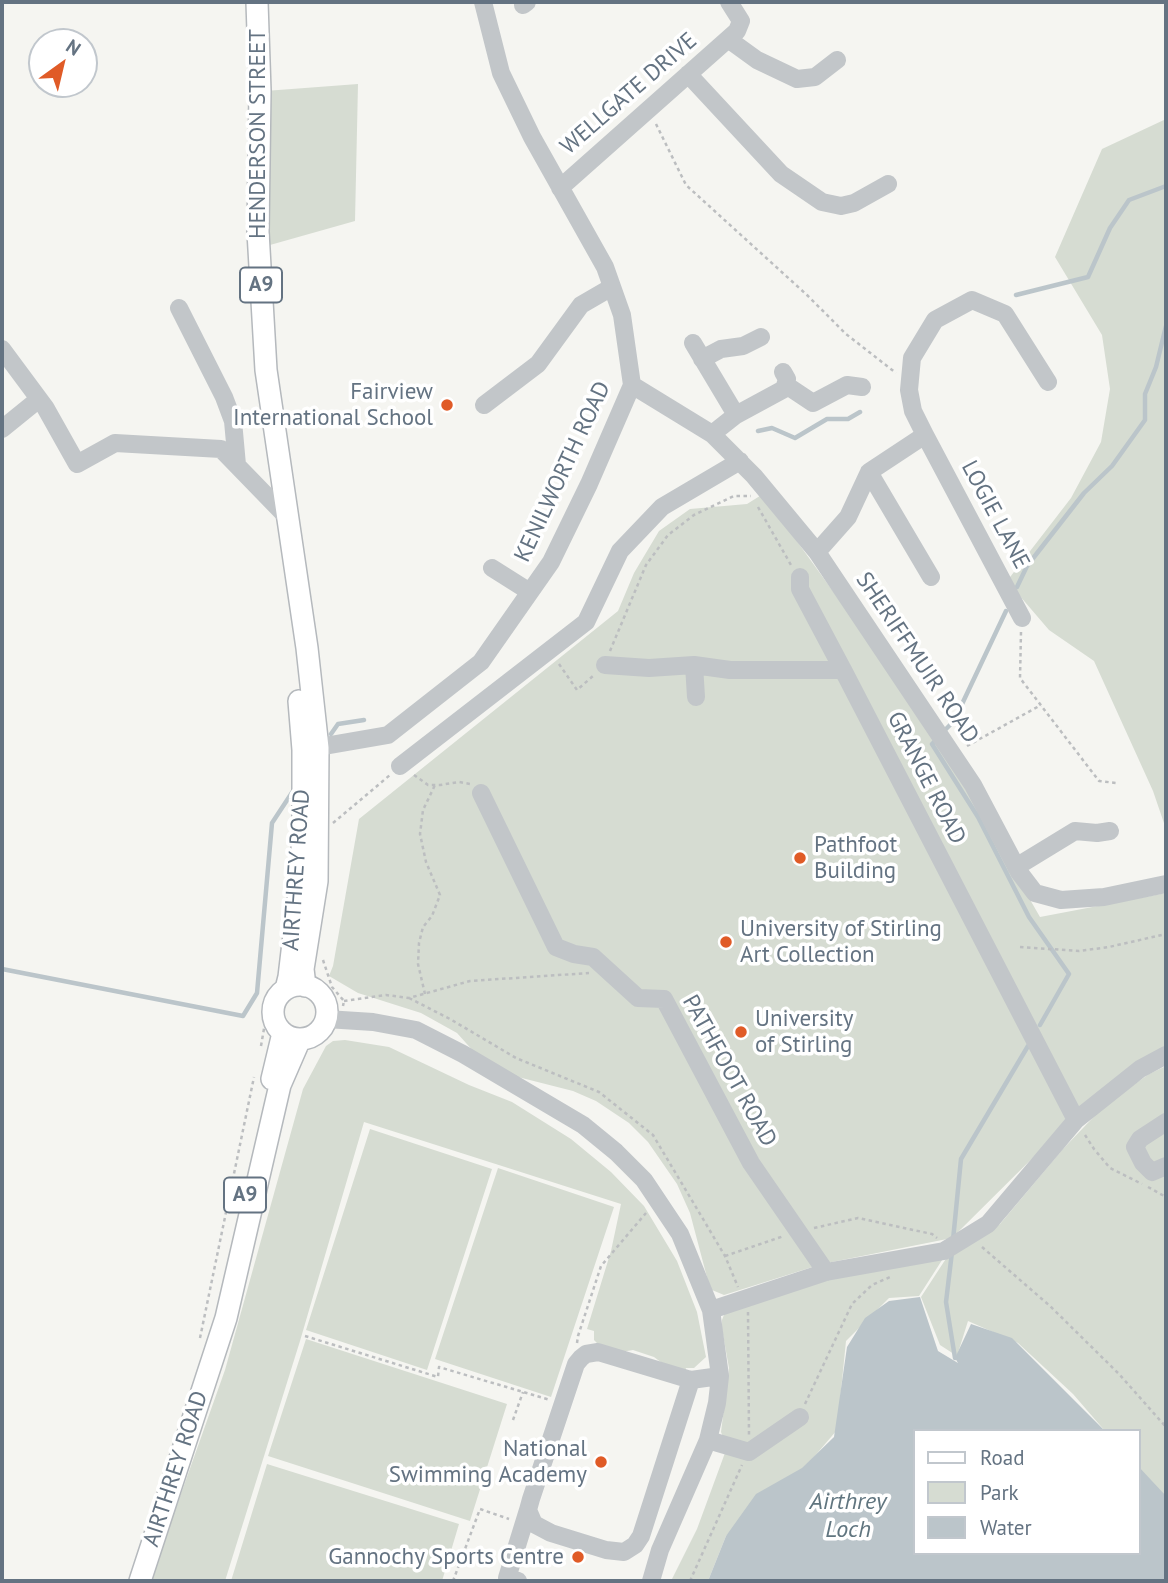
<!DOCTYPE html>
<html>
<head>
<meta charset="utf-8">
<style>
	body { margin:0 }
	#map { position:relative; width:1168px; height:1583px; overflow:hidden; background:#f5f5f1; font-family:"PT Sans",sans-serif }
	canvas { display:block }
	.frame { position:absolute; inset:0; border:4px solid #647382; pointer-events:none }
	.legend { position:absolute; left:913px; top:1429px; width:228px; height:126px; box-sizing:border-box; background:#fff; border:2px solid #c1c7cd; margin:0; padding:9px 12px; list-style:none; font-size:21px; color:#647382 }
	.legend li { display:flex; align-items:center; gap:14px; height:35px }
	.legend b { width:35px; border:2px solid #c1c7cd }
	.north { position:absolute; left:28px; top:28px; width:70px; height:70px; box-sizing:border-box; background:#fff; border:2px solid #c1c7cd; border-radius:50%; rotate:34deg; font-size:19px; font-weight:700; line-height:28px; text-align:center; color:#647382 }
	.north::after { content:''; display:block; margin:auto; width:24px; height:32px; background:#e05b27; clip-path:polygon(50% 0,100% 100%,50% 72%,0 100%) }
</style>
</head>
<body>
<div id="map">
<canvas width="1168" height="1583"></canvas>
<div class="frame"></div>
<ul class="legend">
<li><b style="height:9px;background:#fff"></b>Road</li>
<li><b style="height:19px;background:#d6dcd2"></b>Park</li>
<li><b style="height:19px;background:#bbc5ca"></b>Water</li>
</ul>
<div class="north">N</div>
</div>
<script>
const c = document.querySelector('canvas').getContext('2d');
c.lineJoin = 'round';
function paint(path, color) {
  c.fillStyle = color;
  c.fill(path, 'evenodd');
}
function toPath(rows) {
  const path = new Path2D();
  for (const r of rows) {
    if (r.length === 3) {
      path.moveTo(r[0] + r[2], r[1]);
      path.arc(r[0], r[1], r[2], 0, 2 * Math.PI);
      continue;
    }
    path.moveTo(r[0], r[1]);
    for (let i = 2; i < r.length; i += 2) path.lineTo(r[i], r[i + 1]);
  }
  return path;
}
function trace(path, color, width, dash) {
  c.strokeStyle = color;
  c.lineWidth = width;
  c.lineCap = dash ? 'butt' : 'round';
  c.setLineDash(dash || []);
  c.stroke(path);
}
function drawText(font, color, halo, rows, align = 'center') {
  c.font = font + ' "PT Sans",sans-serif';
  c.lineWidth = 7;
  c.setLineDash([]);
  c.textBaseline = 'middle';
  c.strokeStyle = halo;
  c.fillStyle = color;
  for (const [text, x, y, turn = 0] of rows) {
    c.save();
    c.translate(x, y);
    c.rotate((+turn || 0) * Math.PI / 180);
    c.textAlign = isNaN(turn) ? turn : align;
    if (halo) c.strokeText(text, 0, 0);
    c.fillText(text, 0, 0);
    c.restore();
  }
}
const green = toPath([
	[358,84,355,221,270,245,265,91],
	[1166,119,1166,829,1153,791,1094,661,1049,630,1007,581,1071,498,1101,442,1110,389,1102,335,1055,257,1102,149],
	[763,494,932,729,1040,917,1166,893,1166,1053,1101,1090,952,1238,822,1264,724,1295,712,1290,708,1281,690,1213,677,1184,648,1142,629,1123,596,1101,573,1091,518,1077,475,1053,457,1033,421,1013,358,993,329,976,333,966,359,819,618,611,634,573,659,531,690,509,747,504],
	[345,1040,389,1047,469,1085,512,1102,571,1139,611,1172,644,1206,677,1261,697,1312,706,1357,694,1368,686,1368,685,1372,666,1366,654,1357,633,1350,621,1352,598,1344,594,1340,594,1331,587,1329,611,1251,621,1204,364,1122,300,1341,225,1581,150,1581,225,1370,303,1089,326,1046,333,1041],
	[1166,1066,1166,1500,1138,1468,1138,1431,1105,1431,1073,1394,1018,1343,968,1321,957,1356,940,1345,921,1297,949,1254,1000,1224,1062,1150,1106,1104,1149,1074],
	[370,1129,492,1169,427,1370,306,1330],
	[498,1168,614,1207,551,1397,435,1359],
	[953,1243,919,1296,889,1298,846,1341,837,1430,808,1464,726,1536,708,1581,671,1581,697,1529,729,1442,723,1437,721,1432,729,1368,722,1329,722,1320,725,1312,737,1304],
	[306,1339,507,1404,470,1521,268,1456],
	[267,1464,459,1524,442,1581,231,1581]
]);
const water = toPath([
	[920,1297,938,1351,958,1363,955,1358,971,1324,1012,1338,1105,1431,914,1431,914,1553,1138,1553,1138,1466,1166,1496,1166,1581,708,1581,726,1536,756,1494,802,1468,834,1437,847,1347,865,1318,889,1301]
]);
const stream = toPath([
	[1016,295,1088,277,1110,228,1129,200,1166,186],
	[758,431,772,428,795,438,827,419,848,419,860,412],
	[1017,587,1027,566,1084,493,1112,466,1145,420,1145,394,1156,367,1166,326],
	[945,730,954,721,1006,611],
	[331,734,338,724,364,720],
	[934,742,932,744,978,817,1029,917,1069,974,1040,1025],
	[2,969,243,1016,257,993,272,823,295,788],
	[953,1240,961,1159,1028,1046],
	[952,1252,946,1302,955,1358]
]);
const path = toPath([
	[656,124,686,185,807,295,846,334,896,373],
	[758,507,791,565],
	[1021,632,1020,678,1099,781,1116,783],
	[610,651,646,565,668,535,694,515,734,496,751,496],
	[559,664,577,690,593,676],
	[894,733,917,749,929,767],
	[967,746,1041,705],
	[414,775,428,785,440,785,459,782,470,784],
	[333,823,390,775],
	[1020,947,1079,951,1109,947,1166,934],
	[323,960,332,987,344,1001,343,1006],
	[425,994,418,964,419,943,423,927,432,916,440,895,426,862,420,834,423,810,435,785],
	[409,998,450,1019,516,1058,599,1092,653,1135,725,1256,738,1287],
	[344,1001,386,995,409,998,470,981,589,973],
	[261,1046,270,994],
	[1085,1135,1094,1149,1110,1168,1142,1184],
	[1148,1187,1166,1197],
	[814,1228,858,1218,932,1234,937,1238],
	[982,1247,1050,1306,1119,1374,1166,1427],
	[725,1256,784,1236],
	[748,1312,749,1435],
	[305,1336,438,1377,439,1367,550,1400],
	[200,1338,254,1077],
	[577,1343,578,1336,601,1266,646,1213],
	[805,1404,852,1304,872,1285,890,1277],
	[513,1420,523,1392],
	[453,1581,480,1509,509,1519],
	[690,1581,742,1465]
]);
const minor = toPath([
	[523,5,527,2],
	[728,39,757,60,797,79,815,77,837,60],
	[688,74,781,174,822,202,841,206,854,203,888,184],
	[560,188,737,31,741,21,729,2],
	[179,308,224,397,233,421,237,465],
	[693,343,736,415,712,434],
	[2,349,45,407,77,464,115,443,221,449,287,517],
	[702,359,721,349,743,346,761,337],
	[632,385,712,434,754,476,817,552,973,785,1019,872,1035,893,1061,900,1104,897,1166,884],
	[786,385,813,403,847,385,862,387],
	[484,405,538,364,581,305,612,287],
	[736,415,784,389,787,379,783,372],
	[2,429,39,399],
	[925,435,1022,618],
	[869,472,931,577],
	[817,552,848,517,869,472,925,435,913,411,909,390,912,358,935,320,972,300,1005,314,1048,382],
	[492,568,530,592],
	[800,577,800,589,843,670],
	[605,665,649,668,694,665,730,670,843,670,1076,1120],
	[694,665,696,697],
	[307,749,388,735,481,662,551,562,589,484,632,385,622,315,605,267,532,137,501,73,483,2],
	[400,766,586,622,620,551,662,507,740,461],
	[481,793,556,947,574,954,593,957,638,998,664,999,751,1163,826,1272],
	[1016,867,1075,831,1097,833,1110,831],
	[326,1019,373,1022,416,1030,463,1054,583,1125,616,1152,644,1180,680,1234,711,1310,720,1376,717,1403,708,1440,660,1550,651,1581],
	[1166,1122,1140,1139,1135,1147,1143,1163,1152,1172,1166,1166],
	[711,1310,826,1272,944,1251,988,1224,1076,1120,1140,1069,1166,1055],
	[691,1380,641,1536,635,1545,624,1552,606,1550,551,1533,534,1524,528,1510,531,1499,576,1364,581,1358,586,1354,598,1352,691,1380,720,1376],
	[708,1440,749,1452,800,1417],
	[518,1581,507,1578,528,1510]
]);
const major = toPath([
	[257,2,260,91,258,232,266,370,307,648,318,748,317,881,303,969,305,986],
	[300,1012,27],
	[286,989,289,977,300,884,303,833,303,750,299,701],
	[272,1079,283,1033],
	[140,1581,226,1318,280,1085,300,1039]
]);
const markers = [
	[447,405,7,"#e05b27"],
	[800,858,7,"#e05b27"],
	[726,942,7,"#e05b27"],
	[741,1032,7,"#e05b27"],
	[601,1462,7,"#e05b27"],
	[578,1557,7,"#e05b27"]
];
const shields = [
	[261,285,42],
	[245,1195,42]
];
const shieldNames = [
	["A9",261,285],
	["A9",245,1195]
];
const streetNames = [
	["WELLGATE DRIVE",629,94,-41],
	["HENDERSON STREET",258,134,-90],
	["KENILWORTH ROAD",563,472,-65],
	["LOGIE LANE",995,515,62],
	["SHERIFFMUIR ROAD",917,658,56],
	["GRANGE ROAD",926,778,63],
	["AIRTHREY ROAD",297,870,-86],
	["PATHFOOT ROAD",729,1071,61],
	["AIRTHREY ROAD",176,1469,-72]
];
const poiNames = [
	["Fairview",433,392],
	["International School",433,418],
	["Pathfoot",814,845,"left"],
	["Building",814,871,"left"],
	["University of Stirling",740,929,"left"],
	["Art Collection",740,955,"left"],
	["University",755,1019,"left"],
	["of Stirling",755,1045,"left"],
	["National",587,1449],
	["Swimming Academy",587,1475],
	["Gannochy Sports Centre",564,1557]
];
const waterNames = [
	["Airthrey",848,1502],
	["Loch",848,1530]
];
paint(green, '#d6dcd2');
paint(water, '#bbc5ca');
trace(stream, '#bbc5ca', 4.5);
trace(major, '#b5b9bd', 24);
trace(path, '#bcbec0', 2.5, [3.5, 3.5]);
trace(minor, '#c2c6c9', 18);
trace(major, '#fff', 21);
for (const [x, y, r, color] of markers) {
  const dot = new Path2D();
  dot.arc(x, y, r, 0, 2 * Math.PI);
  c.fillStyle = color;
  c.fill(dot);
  trace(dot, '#fff', 2.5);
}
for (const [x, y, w] of shields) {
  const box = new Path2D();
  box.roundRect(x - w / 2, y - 17.5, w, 35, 5);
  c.fillStyle = '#fff';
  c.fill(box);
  trace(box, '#647382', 2);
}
drawText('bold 21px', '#647382', null, shieldNames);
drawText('23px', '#647382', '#fff', streetNames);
drawText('23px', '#647382', '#fff', poiNames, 'right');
drawText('italic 24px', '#60757f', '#fff', waterNames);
</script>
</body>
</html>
